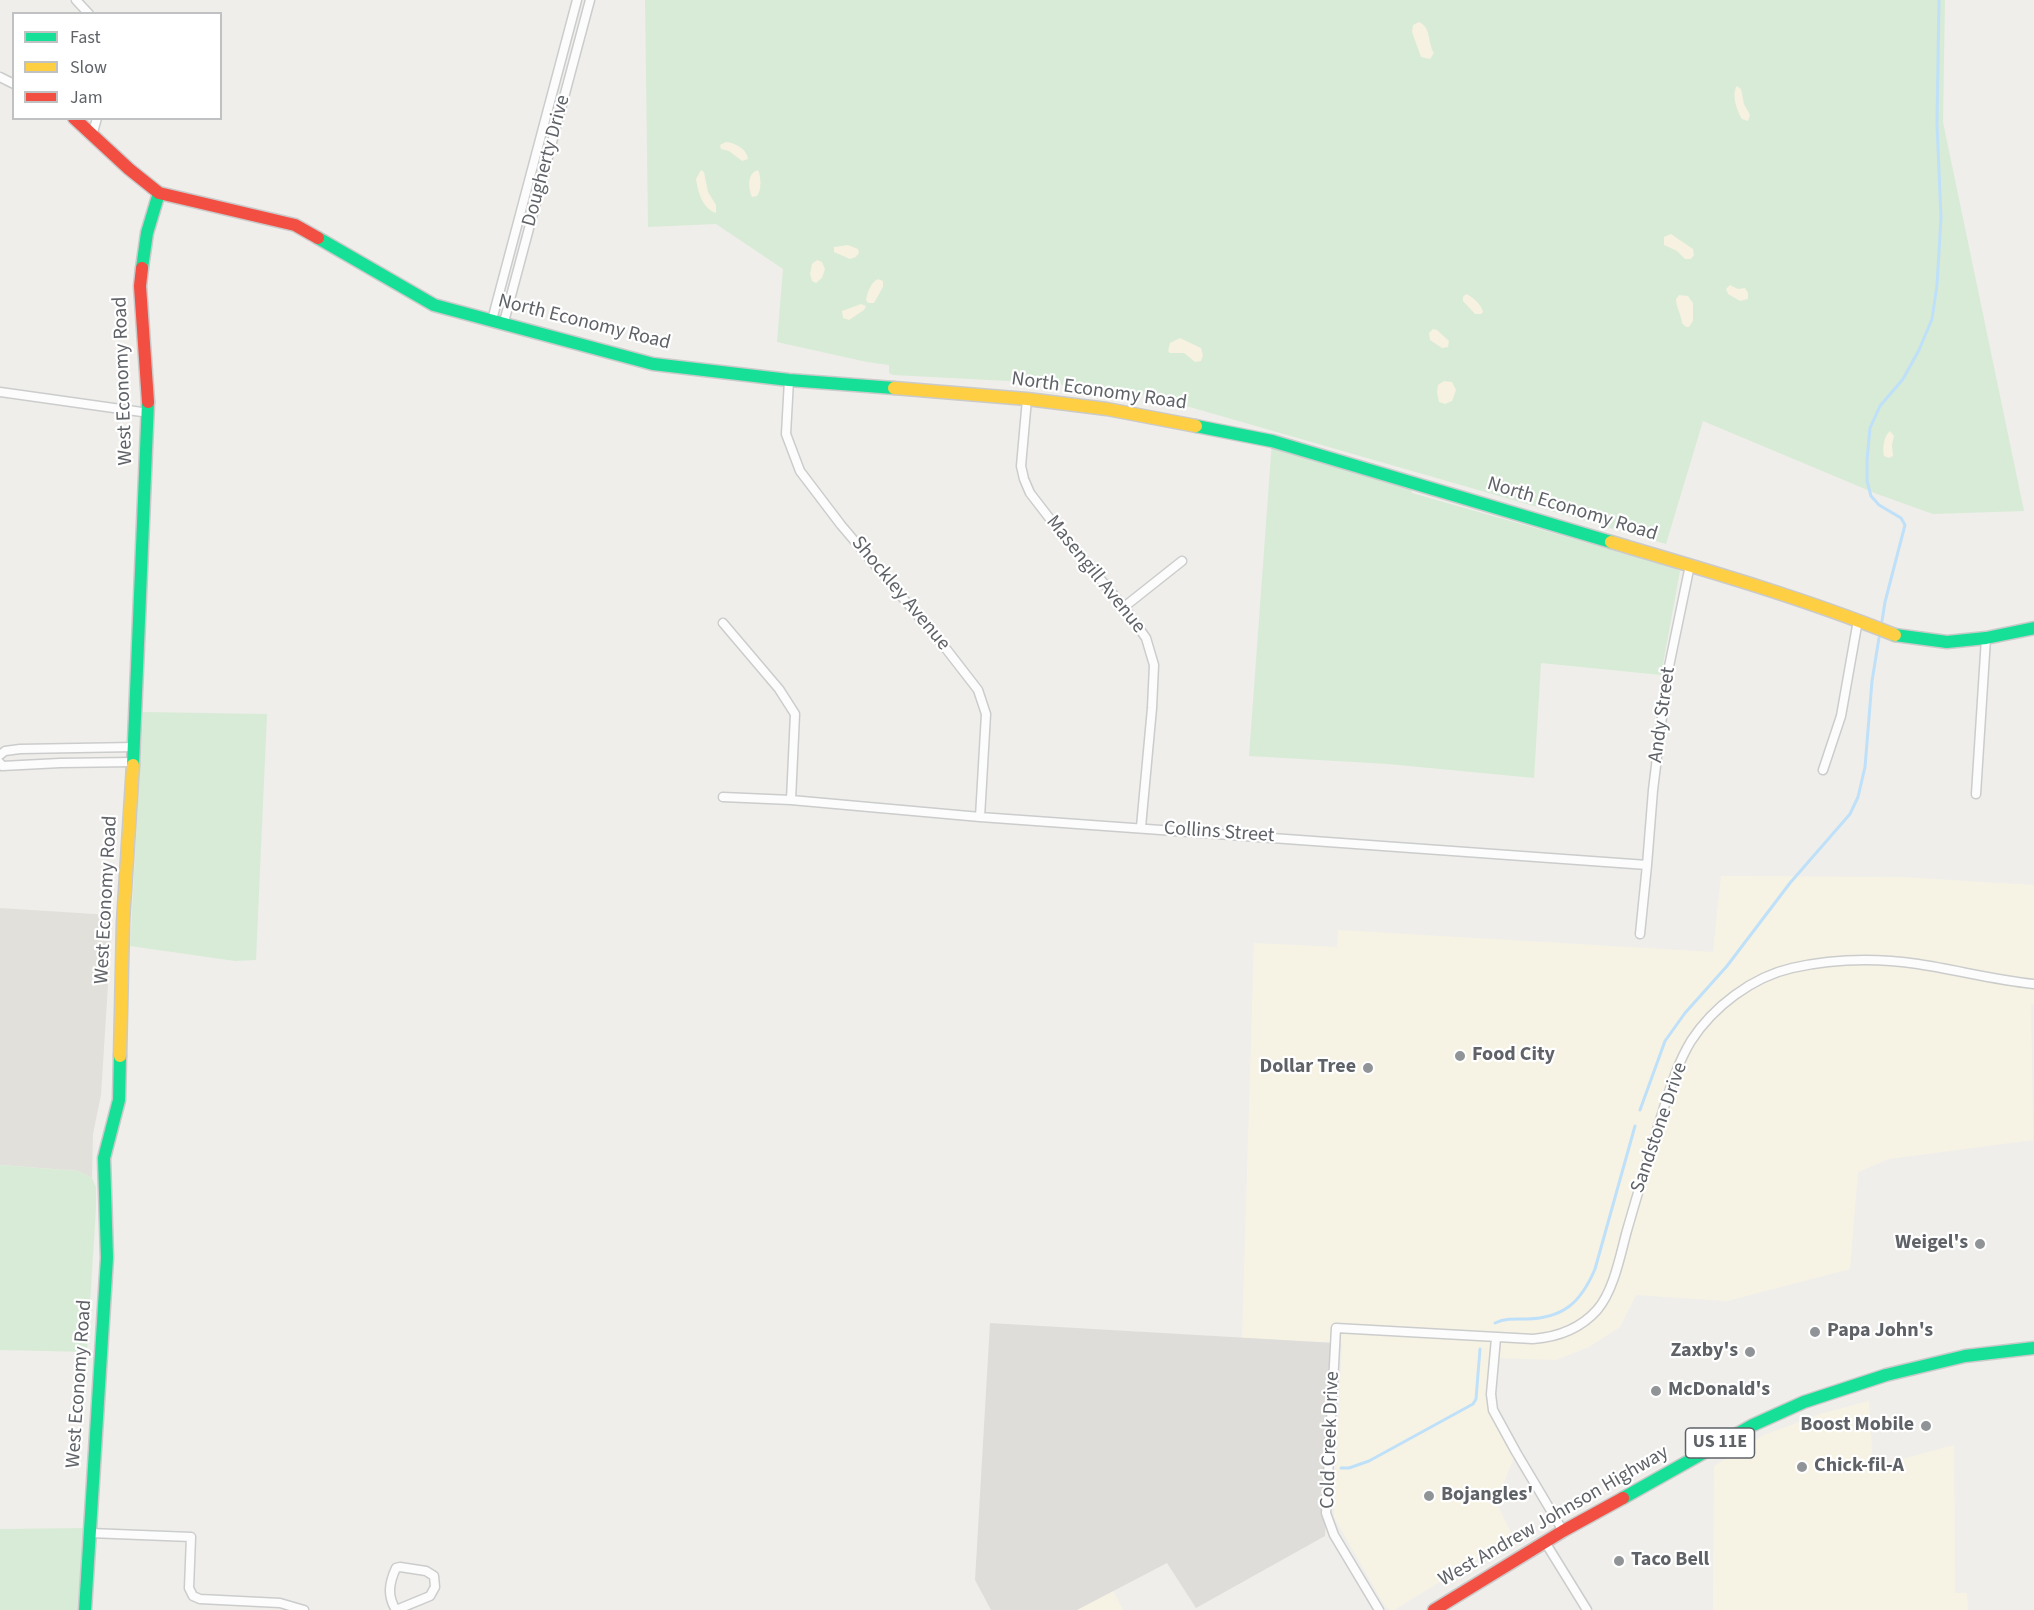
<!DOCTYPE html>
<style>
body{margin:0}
#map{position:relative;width:2034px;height:1610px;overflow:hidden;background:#efeeea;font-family:"Source Sans 3",sans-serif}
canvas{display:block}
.legend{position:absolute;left:12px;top:12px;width:210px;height:108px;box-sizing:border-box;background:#fff;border:2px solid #bfc1c3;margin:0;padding:8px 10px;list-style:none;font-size:18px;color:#5f6368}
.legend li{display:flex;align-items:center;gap:12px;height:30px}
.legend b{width:30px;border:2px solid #bfc1c3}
</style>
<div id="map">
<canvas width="2034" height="1610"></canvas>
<ul class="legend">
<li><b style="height:8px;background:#16e098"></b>Fast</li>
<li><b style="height:8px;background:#ffcf43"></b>Slow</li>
<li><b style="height:8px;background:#f24e42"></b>Jam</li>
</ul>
</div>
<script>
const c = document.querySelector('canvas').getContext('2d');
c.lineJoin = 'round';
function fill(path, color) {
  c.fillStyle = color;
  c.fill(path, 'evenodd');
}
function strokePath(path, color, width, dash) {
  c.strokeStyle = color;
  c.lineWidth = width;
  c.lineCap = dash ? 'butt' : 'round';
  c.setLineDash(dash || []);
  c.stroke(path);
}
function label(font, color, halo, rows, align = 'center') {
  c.font = font + ' "Source Sans 3",sans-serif';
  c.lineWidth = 4.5;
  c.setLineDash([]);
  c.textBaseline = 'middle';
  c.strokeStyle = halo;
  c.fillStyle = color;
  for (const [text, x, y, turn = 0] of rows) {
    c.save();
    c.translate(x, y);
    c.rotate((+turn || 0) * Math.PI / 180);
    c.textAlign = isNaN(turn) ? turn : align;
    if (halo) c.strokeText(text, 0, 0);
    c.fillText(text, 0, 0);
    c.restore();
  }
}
fill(new Path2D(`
 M1721,876L1899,877L2034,885V1004L2031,1005L2033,1140L1889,1159L1858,1172L1850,1269L1727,1301L1636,1295L1620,1327L1589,1347L1556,1360L1494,1358L1493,1410L1516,1452L1496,1502L1513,1537L1394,1610H1390L1385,1606L1334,1517L1342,1343L1242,1338L1254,943L1337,947L1338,930L1713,952Z
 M1869,1401L1873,1467L1954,1445L1955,1593H1967L1968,1610H1713L1714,1466L1764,1435L1820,1414Z
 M1113,1591L1123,1610H1077Z`), '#f7f3e4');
fill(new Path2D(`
 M990,1323L1335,1343L1325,1536L1196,1608L1167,1563L1077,1610H991L975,1580Z`), '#dfddda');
fill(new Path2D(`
 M0,908L110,915L112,922L101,1095L93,1134L92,1178L78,1171L0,1165Z`), '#e2e0da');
fill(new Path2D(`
 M645,0H1945L1943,122L2024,511L1933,514L1877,494L1703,421L1666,544L1148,395L1047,383L893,375L889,373V365L867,362L777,342L783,269L716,224L648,227Z
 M1272,441L1412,482V493L1672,567L1680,571L1661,675L1541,663L1534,778L1388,764L1249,756Z
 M143,712L267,714L256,960L235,961L130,946Z
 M0,1165L78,1171L92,1178L96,1187V1208L87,1352L0,1350Z
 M90,1528L84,1610H0V1529Z`), '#d8ebd6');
fill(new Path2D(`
 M1419,22C1432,28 1427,42 1434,53L1430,59L1421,57L1412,32L1413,25Z
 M1737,86L1741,89L1744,104L1750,115L1748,121L1742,119C1737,111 1731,94 1737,86Z
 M726,142C736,143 747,149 748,159L742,161L729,151L721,149L720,145Z
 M701,170L704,172L708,192L716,205V213C702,208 698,192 696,179Z
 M758,170C761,177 762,189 757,196L752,197C748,188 747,173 758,170Z
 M1671,234L1693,249L1694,255L1691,259H1685L1677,251L1664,245V237Z
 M848,245L858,249L859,253L856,257L850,259L834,252V247Z
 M817,260L822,262L825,269L822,278L816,283L812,281L810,274L812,264Z
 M878,279L883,281V287L874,303H868L866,300C867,293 871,282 878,279Z
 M1730,285L1738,289L1745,288L1748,293V299L1740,301L1728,294L1726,289Z
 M1466,294C1472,296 1482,305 1483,312L1481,314H1475L1463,301V297Z
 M1679,295L1688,296L1693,303V321L1689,327H1686L1682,323C1681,314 1676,307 1676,299Z
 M861,304L866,306L864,310L849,320L843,318L842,311Z
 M1433,329L1437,330L1449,341L1448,347L1442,348L1430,340L1429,333Z
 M1180,338L1201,348L1203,355L1201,361L1195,362L1184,353H1170L1168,351L1170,343Z
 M1444,381L1452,382L1456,390L1452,401L1445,404L1439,402L1437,392L1438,385Z
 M1890,431L1894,436L1892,445L1893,456L1889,458L1884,456C1882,449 1884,435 1890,431Z`), '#f6f1e1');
strokePath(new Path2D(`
 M1882,621L1885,602L1905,525L1901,518L1879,505L1871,496L1867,481V460L1870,428L1880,406L1903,379L1919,350L1932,319L1937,285L1941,218L1937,124L1939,0
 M1640,1110L1665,1041L1685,1013L1727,966L1790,883L1850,814L1858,797L1865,767L1872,681L1879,638
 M1495,1323C1506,1318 1516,1319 1527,1319C1564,1318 1581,1302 1595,1269L1635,1126
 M1341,1468H1349L1369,1461L1473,1404L1476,1399L1480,1349`), '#bfe0f9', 3);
const street = new Path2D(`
 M76,0L89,14
 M0,77L14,84
 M92,136L97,118
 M492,320L577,0
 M504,322L590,0
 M789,380L786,434L800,471L841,525L947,650L978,690L986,714L980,817
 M0,392L149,413
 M1027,399L1021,466L1024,479L1030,493L1057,528L1124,607L1146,638L1154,665L1152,708L1141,827
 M1124,607L1182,561
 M723,623L779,689L795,714L791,800
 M0,755L5,751L20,749L135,747
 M0,763L2,766L60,763L134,762
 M1823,770L1841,716L1858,620
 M1976,794L1986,638
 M723,797L791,800L980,817L1647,865L1640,934
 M1647,865L1653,790L1667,676L1690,565
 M1496,1338L1491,1394L1493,1410L1516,1452L1563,1531
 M90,1533L191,1537L189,1588L193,1596L200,1599L280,1603L304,1610
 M1545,1542L1587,1610
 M400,1567L426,1571L434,1576L435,1587L430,1596L396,1610C387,1596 389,1583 396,1568Z
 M1379,1610L1334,1535L1326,1513L1336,1328L1533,1339C1558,1337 1580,1329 1597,1310C1613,1292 1620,1257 1626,1234C1637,1195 1649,1156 1661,1117C1669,1092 1677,1064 1691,1041C1713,1007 1752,977 1792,968C1832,959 1877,958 1918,964C1957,970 1995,980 2034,984`);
const fast = new Path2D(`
 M318,238L434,305L653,364L789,380L894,388
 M142,268L147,233L159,193
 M1196,426L1272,441L1611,542
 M1895,635L1947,642L1986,638L2034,628
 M133,765L148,402
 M1623,1498L1753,1425L1804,1402L1886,1375L1965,1356L2034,1348
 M85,1610L107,1258L104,1158L119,1100L120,1056`);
const slow = new Path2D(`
 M894,388L1027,399L1107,409L1196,426
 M1611,542C1706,570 1803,598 1895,635
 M120,1056L123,922L133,765`);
const jam = new Path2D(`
 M74,118L129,169L159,193L295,225L318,238
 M142,268L140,286L148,402
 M1434,1610L1563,1531L1623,1498`);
strokePath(street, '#cbcccc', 11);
strokePath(fast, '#cacacb', 15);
strokePath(slow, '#cacacb', 15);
strokePath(jam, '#cacacb', 15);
strokePath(street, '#fdfcfc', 8);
strokePath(fast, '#16e098', 12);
strokePath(slow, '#ffcf43', 12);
strokePath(jam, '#f24e42', 12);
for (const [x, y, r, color] of [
 [1460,1056,6,"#919496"],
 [1368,1068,6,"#919496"],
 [1980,1244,6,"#919496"],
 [1815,1332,6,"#919496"],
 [1750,1352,6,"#919496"],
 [1656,1391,6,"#919496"],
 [1926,1426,6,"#919496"],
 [1802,1467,6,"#919496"],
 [1429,1496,6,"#919496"],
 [1619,1561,6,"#919496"]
]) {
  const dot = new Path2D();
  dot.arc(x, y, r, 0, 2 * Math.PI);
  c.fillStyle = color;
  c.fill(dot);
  strokePath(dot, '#fff', 2);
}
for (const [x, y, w] of [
 [1720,1443,69]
]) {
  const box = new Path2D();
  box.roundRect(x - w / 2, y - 15, w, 30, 4.5);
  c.fillStyle = '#fff';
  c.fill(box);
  strokePath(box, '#5f6368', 1.5);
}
label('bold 18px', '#5f6368', null, [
 ["US 11E",1720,1443]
]);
label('20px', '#5f6368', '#fff', [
 ["Dougherty Drive",547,161,-75],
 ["North Economy Road",584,323,14],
 ["West Economy Road",124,381,-92],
 ["North Economy Road",1099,392,8],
 ["North Economy Road",1572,510,17],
 ["Masengill Avenue",1095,575,51],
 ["Shockley Avenue",900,594,50],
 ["Andy Street",1663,715,-82],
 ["Collins Street",1219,833,4],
 ["West Economy Road",107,900,-87],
 ["Sandstone Drive",1660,1128,-71],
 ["West Economy Road",80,1384,-86],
 ["Cold Creek Drive",1331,1440,-88],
 ["West Andrew Johnson Highway",1554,1517,-30]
]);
label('bold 20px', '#5f6368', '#fff', [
 ["Food City",1472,1056],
 ["Dollar Tree",1356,1068,"right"],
 ["Weigel's",1968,1244,"right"],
 ["Papa John's",1827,1332],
 ["Zaxby's",1738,1352,"right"],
 ["McDonald's",1668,1391],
 ["Boost Mobile",1914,1426,"right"],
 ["Chick-fil-A",1814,1467],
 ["Bojangles'",1441,1496],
 ["Taco Bell",1631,1561]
], 'left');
</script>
